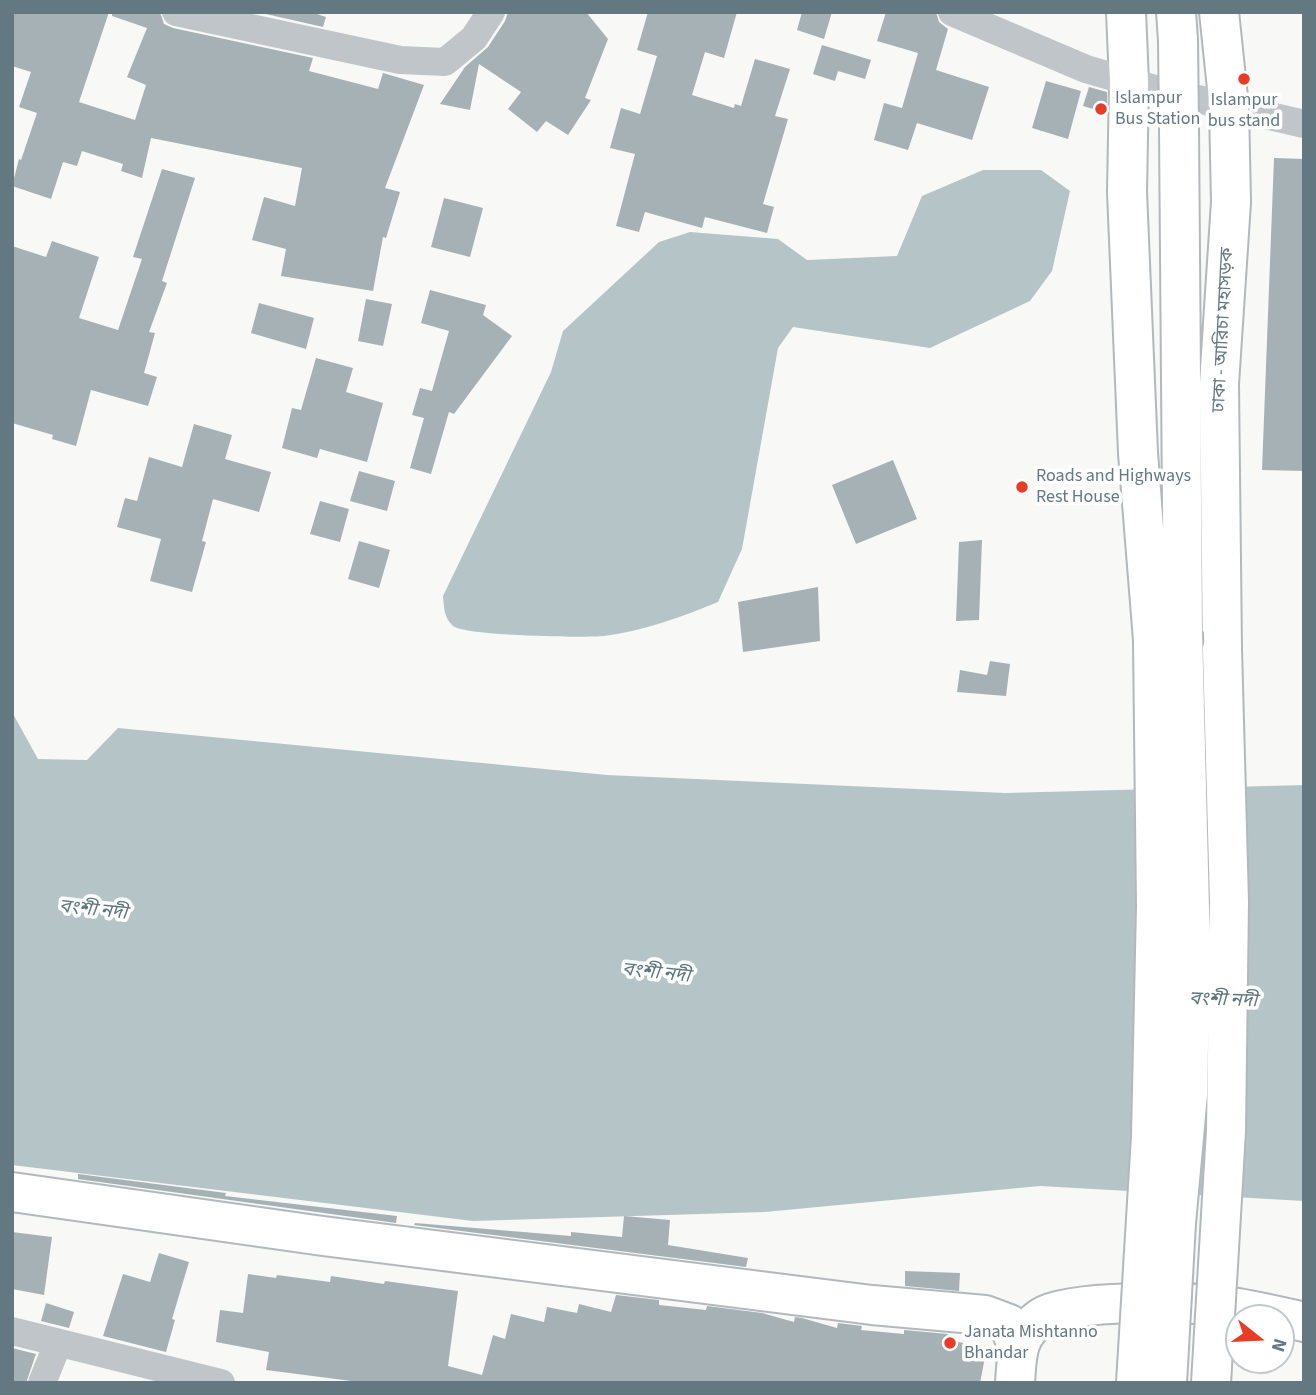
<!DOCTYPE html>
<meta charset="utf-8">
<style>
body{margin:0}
#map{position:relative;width:1316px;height:1395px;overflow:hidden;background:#f8f8f6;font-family:"Source Sans 3",sans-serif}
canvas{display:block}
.frame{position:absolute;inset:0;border:14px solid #637881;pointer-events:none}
.north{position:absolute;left:1225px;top:1304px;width:70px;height:70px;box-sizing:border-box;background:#fff;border:2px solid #c1c9cd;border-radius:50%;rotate:108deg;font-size:19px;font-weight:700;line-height:28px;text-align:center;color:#637881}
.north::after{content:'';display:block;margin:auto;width:24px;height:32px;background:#e73d27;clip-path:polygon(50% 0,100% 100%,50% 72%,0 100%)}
</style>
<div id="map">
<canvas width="1316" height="1395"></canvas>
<div class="frame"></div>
<div class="north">N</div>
</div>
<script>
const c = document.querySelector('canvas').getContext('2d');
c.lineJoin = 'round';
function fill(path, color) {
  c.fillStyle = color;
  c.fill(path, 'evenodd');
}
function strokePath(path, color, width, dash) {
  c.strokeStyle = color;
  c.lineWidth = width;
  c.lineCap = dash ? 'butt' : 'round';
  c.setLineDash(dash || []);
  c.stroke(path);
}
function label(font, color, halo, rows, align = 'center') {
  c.font = font + ' "Source Sans 3","Noto Sans Bengali",sans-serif';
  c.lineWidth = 7;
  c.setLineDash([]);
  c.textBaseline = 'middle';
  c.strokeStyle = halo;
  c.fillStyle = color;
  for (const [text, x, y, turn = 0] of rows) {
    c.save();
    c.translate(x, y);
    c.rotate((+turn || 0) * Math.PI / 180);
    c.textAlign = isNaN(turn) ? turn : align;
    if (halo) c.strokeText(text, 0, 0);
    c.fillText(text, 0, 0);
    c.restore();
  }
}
fill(new Path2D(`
 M983,170H1041L1070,191L1052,271L1030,301L930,348L793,327L778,348L742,549L718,602C682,617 643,631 604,636C584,638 466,636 453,626C444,618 444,607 443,596L551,372L563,331L659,242L690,232L778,239L807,260L897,256L922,196Z
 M12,712L38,759L87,760L118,728L607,775L1005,793L1304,785V1201L1040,1186L765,1212L473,1221L12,1165Z`), '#b5c5c7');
fill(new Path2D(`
 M12,12H109L79,102L135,120L146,85L127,77L147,28L112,16V12H160L164,24L173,28L313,58L309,71L378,89L383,73L424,85L385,188L400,192L386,238L383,237L373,291L281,276L286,249L252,240L264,197L295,206L302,168L151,138L142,178L121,171L123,164L82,151L77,166L63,162L51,199L12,186L19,159L21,160L37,113L19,107L31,72L12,66Z
 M257,12H311L326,17L323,27Z
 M508,12H586L608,39L585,98L591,100L568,135L546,121L537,132L508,109L521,92L479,64L470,110L440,104L465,67L488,47L505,21Z
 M648,12H737L724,58L705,52L692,95L734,108L735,104L741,106L755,59L790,69L775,116L788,119L763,204L774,207L767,233L705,217L702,228L645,212L639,232L616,226L635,154L610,148L621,108L640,114L657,56L637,50Z
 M802,12H832L824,39L797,30Z
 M886,12H936L939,22L948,29L936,70L989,87L972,140L917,123L908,150L874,140L884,103L902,108L918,53L877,41Z
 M822,45L871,60L865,79L838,71L835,81L813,74Z
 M1046,81L1081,91L1068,139L1032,128Z
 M1089,87L1107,92V113L1083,106Z
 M1274,158L1304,159V471L1262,470Z
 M162,169L195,178L162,281L167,283L149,332L155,333L144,373L157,377L148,406L91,390L76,446L52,439L53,435L12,423V246L46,257L52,241L99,257L79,318L118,330L142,259L133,257Z
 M444,198L483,208L470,257L431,247Z
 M430,290L486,305L483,315L512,336L454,414L449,412L431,474L410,468L424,418L412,415L420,388L432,391L449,331L421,323Z
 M366,299L392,304L383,346L358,341Z
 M259,303L314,318L306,349L251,333Z
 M316,358L353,368L346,392L383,403L367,462L320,449L317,458L282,448L292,408L301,410Z
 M194,424L232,435L225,459L271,472L259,512L213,499L202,541L206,542L192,592L150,581L161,539L117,527L125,498L137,501L149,457L182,467Z
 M893,460L917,519L856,544L832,485Z
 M359,471L395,481L387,511L350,501Z
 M320,501L349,509L340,542L310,534Z
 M982,540L979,620L956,621L959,542Z
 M359,541L390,550L379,588L348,579Z
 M818,587L820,641L743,652L738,602Z
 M990,661L1010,664L1006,696L957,692L960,670L987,675Z
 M78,1174L226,1193L225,1196L397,1216L396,1223L78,1179Z
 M624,1216L670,1220L668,1245L748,1258L746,1267L414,1225L415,1223L571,1236V1232L622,1237Z
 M12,1232L52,1237L44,1295L12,1289Z
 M159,1253L189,1262L172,1319L175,1320L166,1352L103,1336L123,1274L150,1282Z
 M905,1271L960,1273L959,1291L905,1286Z
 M248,1274L276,1278L277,1275L330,1282L331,1276L384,1284L385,1281L458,1291L448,1366L482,1375L493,1335L505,1339L511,1314L544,1322L547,1307L577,1313L579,1304L611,1312L616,1295L659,1300V1305L706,1310L707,1306L762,1313L794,1322L795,1317L802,1318L837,1328L838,1323L862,1326L861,1330L904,1334V1330L948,1334L947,1340L987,1347L980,1383H367L266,1370L269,1352L216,1342L220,1310L243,1313Z
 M46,1303L74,1312L69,1328L41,1321Z
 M12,1348L36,1354L26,1383H12Z`), '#a6b1b5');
const secondary = new Path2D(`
 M12,1192L323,1236L872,1305L985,1315L1009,1324L1017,1346
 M1015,1383C1017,1354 1016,1335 1042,1317C1069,1299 1190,1302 1224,1306C1251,1309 1278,1316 1304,1322`);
const highway = new Path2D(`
 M1126,12L1129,82L1127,192L1138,453L1153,640
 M1176,12L1178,40
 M1219,12L1229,107L1231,202L1219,384L1222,649
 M1179,128L1183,632`);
strokePath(secondary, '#b1b9bd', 42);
strokePath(highway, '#b2b8bb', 42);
strokePath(new Path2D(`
 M176,12L400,60L445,62L474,38L491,12
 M952,12L1086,69L1155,89L1304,124
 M12,1331L221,1383
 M42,1383L58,1343`), '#bfc5c8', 28);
strokePath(secondary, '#fff', 38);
strokePath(highway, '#fff', 38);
const highwayBridge = new Path2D(`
 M1178,40L1179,128
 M1136,1383L1151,1137L1156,906L1153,640
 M1167,1383L1176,1223L1188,1094L1191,949L1183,632
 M1211,1383L1226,1131L1229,902L1222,649`);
strokePath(highwayBridge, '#b2b8bb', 42, []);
strokePath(highwayBridge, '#fff', 38);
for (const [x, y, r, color] of [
 [1244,79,7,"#e73d27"],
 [1101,109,7,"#e73d27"],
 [1022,487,7,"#e73d27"],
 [950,1343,7,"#e73d27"]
]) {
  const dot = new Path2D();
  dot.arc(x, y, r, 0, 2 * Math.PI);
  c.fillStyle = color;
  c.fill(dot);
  strokePath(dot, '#fff', 2.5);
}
label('18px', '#637881', '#fff', [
 ["Islampur",1115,99],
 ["Bus Station",1115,120],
 ["Islampur",1244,101,"center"],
 ["bus stand",1244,122,"center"],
 ["Roads and Highways",1036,477],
 ["Rest House",1036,498],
 ["Janata Mishtanno",964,1333],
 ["Bhandar",964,1354]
], 'left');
label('18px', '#637881', '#fff', [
 ["ঢাকা - আরিচা মহাসড়ক",1224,330,-87]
]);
label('italic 19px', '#5e777c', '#fff', [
 ["বংশী নদী",93,911,6],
 ["বংশী নদী",656,974,6],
 ["বংশী নদী",1223,1001,2]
]);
</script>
